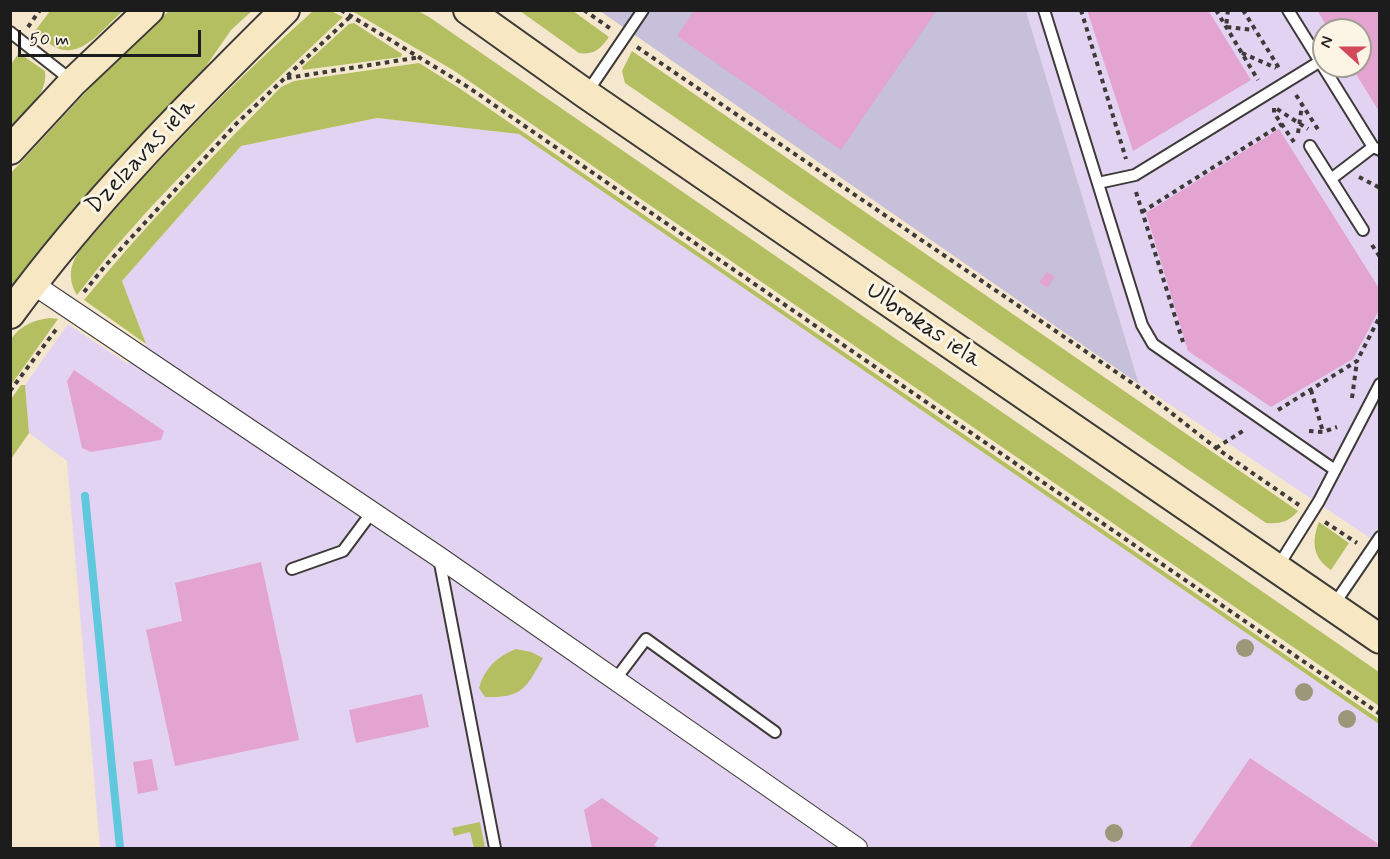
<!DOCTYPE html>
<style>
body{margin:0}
#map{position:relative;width:1390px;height:859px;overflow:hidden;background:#f5e7cd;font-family:Mynerve,sans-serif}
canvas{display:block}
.frame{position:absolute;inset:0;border:12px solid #1c1c1c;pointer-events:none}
.north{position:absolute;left:1312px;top:18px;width:60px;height:60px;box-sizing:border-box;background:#fcf5e5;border:2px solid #a29e95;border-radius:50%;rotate:291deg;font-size:16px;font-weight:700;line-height:24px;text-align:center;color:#1c1c1c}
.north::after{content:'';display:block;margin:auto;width:21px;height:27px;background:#d1495b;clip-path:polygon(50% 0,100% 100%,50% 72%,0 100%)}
.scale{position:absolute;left:18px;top:30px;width:183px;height:27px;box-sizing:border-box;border:3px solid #1c1c1c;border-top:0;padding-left:8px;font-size:18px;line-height:21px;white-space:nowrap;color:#1c1c1c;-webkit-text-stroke:4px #fcf5e5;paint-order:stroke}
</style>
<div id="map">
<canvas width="1390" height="859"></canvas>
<div class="frame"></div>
<div class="north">N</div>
<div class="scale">50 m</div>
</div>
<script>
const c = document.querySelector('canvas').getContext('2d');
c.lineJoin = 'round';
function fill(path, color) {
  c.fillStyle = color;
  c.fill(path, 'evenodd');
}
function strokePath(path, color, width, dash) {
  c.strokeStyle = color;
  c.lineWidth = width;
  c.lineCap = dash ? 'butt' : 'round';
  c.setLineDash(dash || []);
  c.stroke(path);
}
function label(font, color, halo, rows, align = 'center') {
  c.font = font + ' Mynerve,sans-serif';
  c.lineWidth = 6;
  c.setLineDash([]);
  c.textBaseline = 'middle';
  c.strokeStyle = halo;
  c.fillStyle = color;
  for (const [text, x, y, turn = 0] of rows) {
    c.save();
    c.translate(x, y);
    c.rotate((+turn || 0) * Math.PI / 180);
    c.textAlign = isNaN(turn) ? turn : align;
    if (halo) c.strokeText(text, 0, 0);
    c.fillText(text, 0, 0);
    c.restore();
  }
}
fill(new Path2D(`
 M1026,11H1379V544L1139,384ZM1324,30H1360V66H1324Z
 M377,118L519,134L1379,724V848H100L67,461L29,433L25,385L68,324L128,364L138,356L146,344L122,281L241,146Z`), '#e3d3f2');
fill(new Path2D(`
 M600,11H1026L1139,384L629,31Z`), '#c6c0da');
fill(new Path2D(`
 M50,11V10L123,11C105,26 83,59 57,48C49,45 41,36 35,31Z
 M169,11H252L231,30L200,75L146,130L76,208L11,289V173L109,67Z
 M313,11H331L343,17L233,121L151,207L110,253L77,295C67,279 70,263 81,249C153,164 230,85 313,11Z
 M352,11H418L429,17L1379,672V706L453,70Z
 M520,11H573L609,37C600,49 595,55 579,53Z
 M354,23L402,54L401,57L303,70L302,67L349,24Z
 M632,51L1298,511C1288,522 1281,524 1266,523L625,83L622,71Z
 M19,53L45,71C48,95 26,110 11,127V64Z
 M419,63L459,88L1379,719V724L519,134L377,118L241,146L122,281L146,344L84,300C145,225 213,156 281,87L294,81Z
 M50,318L58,319L11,385V339C20,326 33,320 50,318Z
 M21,385H25L29,433L11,459V399Z
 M1319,522L1349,543L1331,570C1313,558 1311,542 1319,522Z
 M516,649L531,652L543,658C526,688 523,698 485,697L479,688C484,669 497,656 516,649Z
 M480,822L485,848H474L470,832L454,836L452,828Z`), '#b3bf61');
strokePath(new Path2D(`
 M85,496L120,848`), '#60c8dd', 8);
fill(new Path2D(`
 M694,10H937L841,150L677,36Z
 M1087,10H1208L1251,80L1133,151Z
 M1317,10H1380V113L1351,66H1360V30H1329Z
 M1279,129L1380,290V308L1353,359L1271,407L1188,351L1146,213Z
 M1047,272L1055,277L1047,288L1039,282Z
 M74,370L164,431L161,440L91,452L82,448L67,381Z
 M261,562L299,740L175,766L146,630L182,621L175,583Z
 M422,694L429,727L356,743L349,710Z
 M1250,758L1380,845V848H1189Z
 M152,759L158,790L138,794L133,762Z
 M602,798L659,838L654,845L659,848H592L584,810Z`), '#e3a4d1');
const service = new Path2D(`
 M1044,10L1142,325L1153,344L1335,470
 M1288,10L1373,147L1380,150
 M10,32L71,80
 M586,94L643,10
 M1310,146L1363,230
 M1331,179L1373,147
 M1098,183L1135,175L1319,62
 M439,558L495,848
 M1277,568L1319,501L1380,384
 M292,569L343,551L372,512
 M1333,606L1380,537
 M615,680L646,639L775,732`);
const minor = new Path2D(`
 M33,284L439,557L857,848`);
const secondary = new Path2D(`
 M468,10L586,94L1380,639
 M10,150L73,82L149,10
 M10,314C91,203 188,106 285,10`);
strokePath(service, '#3d3a37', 14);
strokePath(minor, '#3d3a37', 22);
strokePath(secondary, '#3d3a37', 32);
strokePath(new Path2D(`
 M341,10L468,87L1380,714
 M584,10L611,29
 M1081,10L1126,159
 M1216,10L1258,80
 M1228,10L1226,27L1254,30
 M1243,10L1279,68
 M28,27L40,10
 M637,47L1141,389L1216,448L1299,505
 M1242,53L1276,68
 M287,78L421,57
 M1296,95L1319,131
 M1274,108V113L1294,142
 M1277,109L1308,129
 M1298,133L1302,105
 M1359,177L1380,188
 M1136,192L1183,342
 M1142,212L1282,124
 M1372,245L1380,257
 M84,292L105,266L237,123L351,16
 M1311,390L1323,432
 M10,391L58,327
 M1352,398L1357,361
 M1278,410L1357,361L1380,316
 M1309,431L1323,432L1337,427
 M1216,448L1246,429
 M1325,522L1357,543`), '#3d3a37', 4, [4.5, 4.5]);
strokePath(service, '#fff', 10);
strokePath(minor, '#fff', 20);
strokePath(secondary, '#f7e8c3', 28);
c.fillStyle = '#9b9779';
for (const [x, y] of [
 [1245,648],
 [1304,692],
 [1347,719],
 [1114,833]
]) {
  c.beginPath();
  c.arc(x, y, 9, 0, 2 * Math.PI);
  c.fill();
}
label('24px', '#1c1c1c', '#fcf5e5', [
 ["Dzelzavas iela",142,157,-47],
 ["Ulbrokas iela",923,326,34]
]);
</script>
